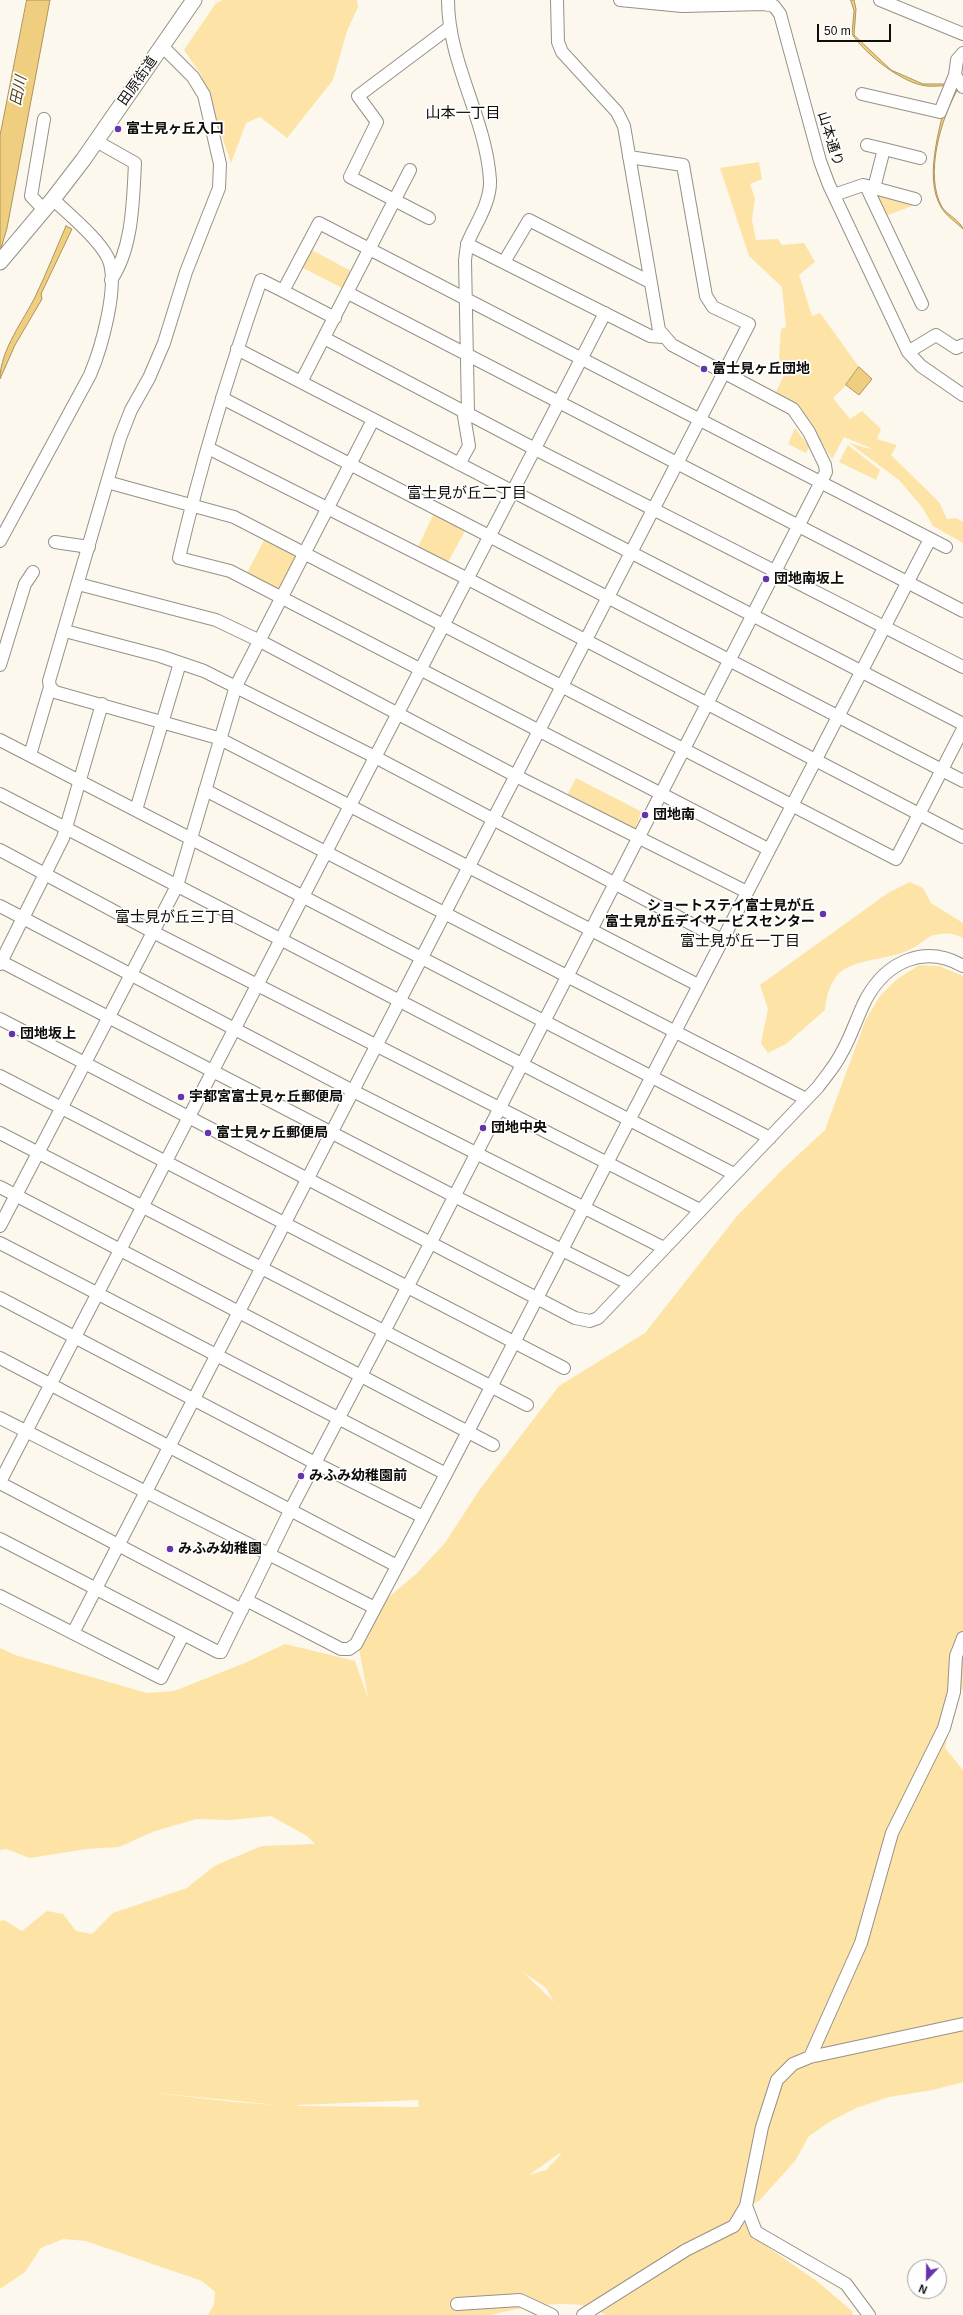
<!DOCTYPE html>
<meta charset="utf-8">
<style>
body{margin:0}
#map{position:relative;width:963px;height:2315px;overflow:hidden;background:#fdf8ed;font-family:Arial,sans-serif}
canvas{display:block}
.north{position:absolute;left:907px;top:2259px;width:40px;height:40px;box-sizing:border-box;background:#fff;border:1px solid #9f9e9d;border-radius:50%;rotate:202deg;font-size:11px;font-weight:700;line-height:16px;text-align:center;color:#0f0d0a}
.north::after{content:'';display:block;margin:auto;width:14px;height:18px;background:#6534ab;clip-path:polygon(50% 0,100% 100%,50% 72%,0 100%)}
.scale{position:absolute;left:817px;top:24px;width:74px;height:18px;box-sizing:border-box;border:2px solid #0f0d0a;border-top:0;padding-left:5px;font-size:12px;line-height:14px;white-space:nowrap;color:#0f0d0a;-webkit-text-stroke:3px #fff;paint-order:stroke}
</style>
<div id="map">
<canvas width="963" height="2315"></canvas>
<div class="north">N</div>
<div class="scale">50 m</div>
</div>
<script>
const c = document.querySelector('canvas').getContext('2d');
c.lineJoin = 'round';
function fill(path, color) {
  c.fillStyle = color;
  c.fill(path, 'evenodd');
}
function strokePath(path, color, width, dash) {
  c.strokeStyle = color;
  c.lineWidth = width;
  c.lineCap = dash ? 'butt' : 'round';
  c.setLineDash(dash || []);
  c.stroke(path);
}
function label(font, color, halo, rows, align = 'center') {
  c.font = font + ' Arial,"Noto Sans JP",sans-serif';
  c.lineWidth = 3.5;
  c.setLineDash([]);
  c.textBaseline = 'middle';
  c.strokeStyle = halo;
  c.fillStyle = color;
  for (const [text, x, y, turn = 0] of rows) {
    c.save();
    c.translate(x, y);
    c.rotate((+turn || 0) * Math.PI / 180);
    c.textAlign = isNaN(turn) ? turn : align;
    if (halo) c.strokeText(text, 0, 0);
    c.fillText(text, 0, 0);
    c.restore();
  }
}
fill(new Path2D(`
 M223,0H357L358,7L347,31L333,80L287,138L260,117L246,123L231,163L201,75L184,50L216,3Z
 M759,162L762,179L750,184L755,198L752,220L756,240L778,239L782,245L804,243L815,262L799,275L812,316L820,313L859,367L846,385L833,398L850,419L862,411L881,429L877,439L897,445L891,455L939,502L947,519L956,518L963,522V543L933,526L922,507L899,480L849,443L875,450L844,437L832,459L795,403L776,392L785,373L779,357L781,329L786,327L782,287L749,256L720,168Z
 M880,194L911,202L912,206L883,217L876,198Z
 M310,249L351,271L342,288L301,267Z
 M795,428L809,447L806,453L788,444Z
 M848,445L880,470L876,480L839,462Z
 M434,513L466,529L447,564L417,549Z
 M265,538L297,554L278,591L246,575Z
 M576,778L642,812L635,828L631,829L566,797Z
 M910,882L923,888L931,903L963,923V938C953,932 945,933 934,935C926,937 920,945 913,948C892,960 865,957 843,970C831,978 826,997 825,1010L786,1044L768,1053L761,1043L768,1009L760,985L888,893Z
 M919,965L939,966L963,976V1691L960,1687L962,1659L945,1748L963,1770V2082L933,2090L889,2097L856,2108L829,2122L809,2136L795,2161L759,2201L743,2208L749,2234L818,2282L852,2311L853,2315H605C580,2294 519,2308 490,2315H208L214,2304L215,2292L202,2281L86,2241L63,2239L41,2248L25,2272L0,2289V1921L4,1920L22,1931L47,1911L63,1914L76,1931L92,1934L113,1913L187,1888L214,1866L262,1846L315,1844L307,1836L271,1816L229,1820L197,1819L155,1831L119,1847L86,1849L30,1858L6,1849L0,1850V1648L15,1655L147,1693L174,1691L245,1663L285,1644L355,1661L368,1698L358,1643L382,1603L416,1574L445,1543L480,1489L559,1386L645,1333L737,1216L784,1168L825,1130L866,1019L880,996L896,980ZM523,1972L546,1988L554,2002ZM148,2092L277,2105L234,2102ZM418,2100L419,2107L297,2106L298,2105ZM561,2154L546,2170L529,2175L560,2153Z`), '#fde3a6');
const water = new Path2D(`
 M27,0H50L7,228L0,252V136Z
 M851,0H854L856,9L854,35L891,70L923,84H948L958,89C941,118 924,175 942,207C947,215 960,220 963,229C956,222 946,216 941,207C922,175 943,120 949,86C941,85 935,87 927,86C903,84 865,54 852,34L854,11Z
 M66,226L72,229L41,294L42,299L15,345L0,379C0,350 24,320 36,295C47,272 56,249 66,226Z
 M859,367L872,379L859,395L846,385Z`);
fill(water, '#f0ce7f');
strokePath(water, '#ac945c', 1);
const minor = new Path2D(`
 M448,0C448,63 486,118 490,180C491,202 476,223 468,242C466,248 466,255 465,260L468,412
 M620,0L682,6L764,4L774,6L780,14L820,161L829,185L908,352L921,366L963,395
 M880,0L963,34
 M162,46L193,77L204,95L220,164L219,188L186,272L164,343L149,378L131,410L120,438L49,681L50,687L55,692L218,738L698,985
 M963,53L957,60L955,75L963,87
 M862,94L940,112L955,75
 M44,119L31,196L44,210
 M96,141L135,163C133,200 133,248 111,280
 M867,145L884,149L874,188
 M884,149L920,158
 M866,186L922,304
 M834,195L863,185L915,199
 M429,218L350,177L377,122L358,96L450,27
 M467,244L650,336L663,337
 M504,262L529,220L650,282
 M283,291L335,318
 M348,293L963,611
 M324,338L535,449L963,667
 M237,349L963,724
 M908,352L936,335L956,348L963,345
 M301,382L410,170
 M222,398L963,781
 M208,448L468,579L963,837
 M459,464L469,446L463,410
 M107,482L234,517L896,859L963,729
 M0,541L90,375C101,349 120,284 108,258C98,238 69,215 53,199
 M55,542L89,547
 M78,584L216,620L260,641L516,776L747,892
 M65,631L160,656L204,671L375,757L722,940
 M0,665L25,584L33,572
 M0,740L770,1138
 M30,755L50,687
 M205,790L806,1099
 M0,794L734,1174
 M136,810L180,663
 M768,849L230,571L179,558C201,464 229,371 261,280L283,291L319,223L946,547
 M0,850L153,932L700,1210
 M0,906L353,1091L664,1248
 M0,961L454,1196L630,1284
 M0,964L63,838L102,704
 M0,1019L575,1318L590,1321L598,1318L818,1087C826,1076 835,1066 841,1054C851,1037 857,1017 866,999C887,961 925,944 963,966
 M0,1076L564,1368
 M0,1133L527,1405
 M0,1187L493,1445
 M0,1226L177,886L236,686L373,420
 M0,1243L446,1474L930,539
 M0,1298L315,1463L423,1517
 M0,1358L397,1566
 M0,1418L375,1608
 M0,1482L605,313
 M0,1483L242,1610
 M0,1539L218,1652H221L291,1509L431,1242L826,472L825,465L809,432L793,409L672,345L659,330L624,126L617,112L562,52L558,42L557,0
 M0,1596L161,1678L183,1635
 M246,1600L341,1649H349L356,1644L446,1474
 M73,1633L749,324L713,307L706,296L683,165L629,157
 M810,2057L861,1943L892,1833L944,1728L954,1692L956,1656L963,1638
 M746,2206L756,2232L846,2284L869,2315
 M457,2304L520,2300L552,2315
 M583,2315L686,2250L734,2226L746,2206L762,2127L777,2080L793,2064L810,2057L963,2024`);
const major = new Path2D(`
 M0,262L53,199L83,160L194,0`);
strokePath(minor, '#969188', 14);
strokePath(major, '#969188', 17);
strokePath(minor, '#fff', 12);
strokePath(major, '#fff', 15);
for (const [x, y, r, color] of [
 [118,129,4,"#6534ab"],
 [704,369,4,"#6534ab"],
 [766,579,4,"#6534ab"],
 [645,815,4,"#6534ab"],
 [823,914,4,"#6534ab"],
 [12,1034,4,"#6534ab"],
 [181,1097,4,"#6534ab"],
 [483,1128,4,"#6534ab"],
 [208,1133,4,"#6534ab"],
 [301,1476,4,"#6534ab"],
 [170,1549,4,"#6534ab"]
]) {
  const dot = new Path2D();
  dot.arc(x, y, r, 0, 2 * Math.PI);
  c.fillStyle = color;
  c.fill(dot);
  strokePath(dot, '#fff', 1.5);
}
label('14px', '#0f0d0a', '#fff', [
 ["田原街道",138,81,-55],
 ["山本通り",830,139,73]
]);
label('bold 14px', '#0f0d0a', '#fff', [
 ["富士見ヶ丘入口",126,129],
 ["富士見ヶ丘団地",712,369],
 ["団地南坂上",774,579],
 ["団地南",653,815],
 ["ショートステイ富士見が丘",815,906,"right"],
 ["富士見が丘デイサービスセンター",815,922,"right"],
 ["団地坂上",20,1034],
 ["宇都宮富士見ヶ丘郵便局",189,1097],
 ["団地中央",491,1128],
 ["富士見ヶ丘郵便局",216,1133],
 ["みふみ幼稚園前",309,1476],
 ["みふみ幼稚園",178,1549]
], 'left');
label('italic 15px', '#514320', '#fff', [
 ["田川",19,91,-78]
]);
label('15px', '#0f0d0a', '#fff', [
 ["山本一丁目",463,114],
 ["富士見が丘二丁目",467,494],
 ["富士見が丘三丁目",175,918],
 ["富士見が丘一丁目",740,942]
]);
</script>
